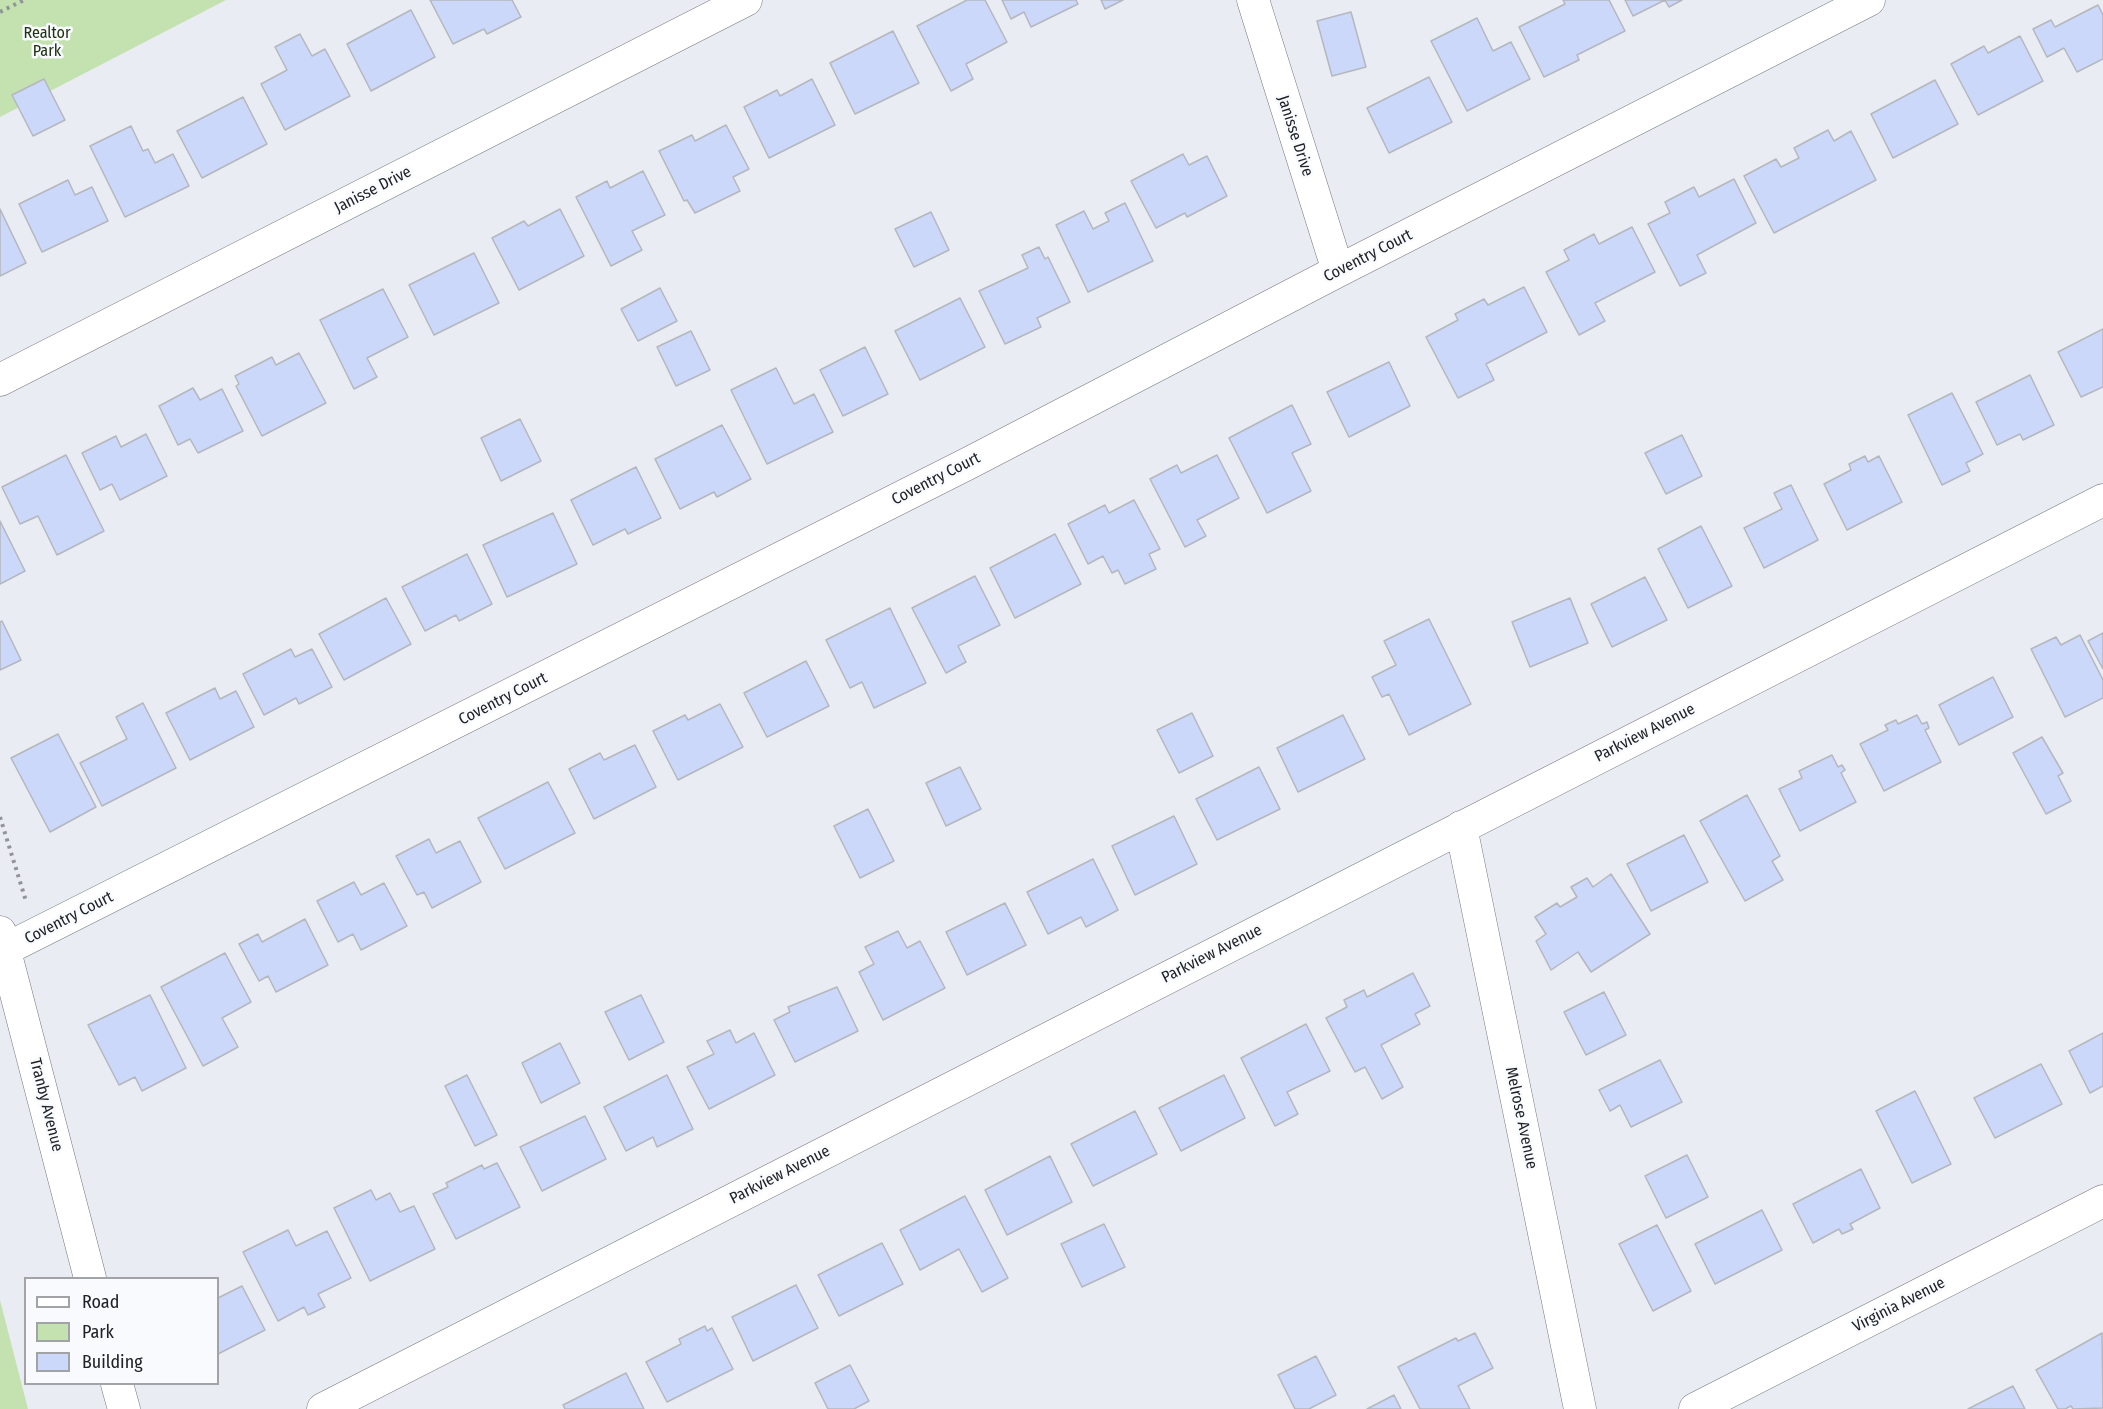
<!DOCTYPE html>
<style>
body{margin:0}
#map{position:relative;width:2103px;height:1409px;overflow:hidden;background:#eaecf3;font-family:"Fira Sans Condensed",sans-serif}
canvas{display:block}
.legend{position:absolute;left:24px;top:1277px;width:195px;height:108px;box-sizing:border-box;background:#f8fafe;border:2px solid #a2a3a6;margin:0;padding:8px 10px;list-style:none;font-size:18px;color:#202123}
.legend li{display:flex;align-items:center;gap:12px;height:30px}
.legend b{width:30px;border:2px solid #a2a3a6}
</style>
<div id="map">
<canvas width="2103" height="1409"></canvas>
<ul class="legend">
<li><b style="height:8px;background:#fff"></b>Road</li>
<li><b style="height:16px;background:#c4e2b0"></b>Park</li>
<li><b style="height:16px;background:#cbd8f9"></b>Building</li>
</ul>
</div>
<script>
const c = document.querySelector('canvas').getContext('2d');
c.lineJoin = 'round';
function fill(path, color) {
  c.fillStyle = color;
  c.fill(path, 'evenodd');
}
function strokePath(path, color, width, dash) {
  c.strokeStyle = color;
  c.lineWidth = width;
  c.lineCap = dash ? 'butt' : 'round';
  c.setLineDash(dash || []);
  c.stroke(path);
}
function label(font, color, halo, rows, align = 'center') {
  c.font = font + ' "Fira Sans Condensed",sans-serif';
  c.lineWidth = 5;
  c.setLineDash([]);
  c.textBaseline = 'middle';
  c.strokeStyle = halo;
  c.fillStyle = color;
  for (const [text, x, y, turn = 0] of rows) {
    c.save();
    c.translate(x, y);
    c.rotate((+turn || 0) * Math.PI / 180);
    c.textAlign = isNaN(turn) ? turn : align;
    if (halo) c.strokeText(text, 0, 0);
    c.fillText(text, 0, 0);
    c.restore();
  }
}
fill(new Path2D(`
 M0,0H226L0,117Z
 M0,1300L28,1409H0Z`), '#c4e2b0');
const building = new Path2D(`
 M430,0H512L521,17L487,34L484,29L453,44Z
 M967,0H985L1007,42L966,64L973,79L951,91L917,26Z
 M1002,0H1076L1078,4L1031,27L1024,12L1011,19Z
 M1101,0H1123L1105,9Z
 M1563,0H1609L1625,31L1577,55L1579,60L1544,77L1519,27L1565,4Z
 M1625,0H1682L1669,7L1665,0L1633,16Z
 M2098,5L2103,15V59L2077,72L2064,48L2047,57L2033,29L2051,20L2055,27Z
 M411,10L435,57L371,91L347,44Z
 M1351,12L1366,67L1332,76L1317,21Z
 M1477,18L1493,51L1511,42L1530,79L1467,111L1431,41Z
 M893,31L919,83L855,114L830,63Z
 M300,34L312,56L325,49L350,96L285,130L261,84L287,70L275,47Z
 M2020,36L2043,81L1978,115L1951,64L1984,46L1988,53Z
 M1429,77L1452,122L1389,153L1367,108Z
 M44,79L65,120L33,136L12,95Z
 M812,79L835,125L769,158L744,107L777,90L780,96Z
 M1935,80L1958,124L1893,158L1871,114Z
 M243,97L267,144L202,178L177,131Z
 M726,125L749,169L733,177L740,191L695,213L687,200L684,201L659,151L692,135L695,141Z
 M131,126L143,151L148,149L155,163L173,154L189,186L125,217L90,146Z
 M1828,130L1834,141L1851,131L1876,180L1774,233L1744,176L1776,159L1781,167L1799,158L1794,148Z
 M1183,154L1189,165L1207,156L1227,196L1187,217L1185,213L1156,228L1131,181Z
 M643,171L665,215L632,231L642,250L611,266L576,197L607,181L610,188Z
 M1734,179L1756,223L1697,255L1706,273L1680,286L1648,224L1670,213L1665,202L1694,187L1699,197Z
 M68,180L75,195L92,187L108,221L42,252L19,204Z
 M1125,203L1153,261L1088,292L1056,225L1084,211L1093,229L1109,221L1105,213Z
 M0,209L26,263L0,276Z
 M560,209L584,256L519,290L492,238L524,221L528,226Z
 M931,212L949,250L914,267L895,229Z
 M1632,227L1655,272L1595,303L1605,321L1579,335L1546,272L1569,260L1564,250L1594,234L1599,244Z
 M1039,247L1045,259L1048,257L1070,302L1037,318L1041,327L1005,344L979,291L1028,268L1022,255Z
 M474,253L499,303L434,335L409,285Z
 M1524,287L1547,332L1486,364L1494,380L1458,398L1426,337L1458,320L1455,314L1484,299L1488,305Z
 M660,288L677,321L638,341L621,309Z
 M383,289L408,337L367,358L377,377L354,389L320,320Z
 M960,298L985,347L920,380L895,331Z
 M2103,329V387L2081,397L2058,352Z
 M691,331L710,370L676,386L657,347Z
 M865,347L888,394L843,416L820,370Z
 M299,353L326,403L262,436L236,386L239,384L235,376L272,357L276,365Z
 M1389,362L1410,406L1349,437L1327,392Z
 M776,368L794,404L814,394L833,432L767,464L731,390Z
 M2030,375L2054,425L2023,440L2020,434L1997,445L1976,402Z
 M193,388L200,400L222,389L243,431L198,453L190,439L178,445L159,406Z
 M1952,393L1983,454L1966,463L1970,471L1942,485L1908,415Z
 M1292,405L1311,444L1292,453L1311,491L1267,513L1229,438Z
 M520,419L541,461L501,481L481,438Z
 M722,425L751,479L717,497L714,492L680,509L655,459Z
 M146,434L167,476L120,500L112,484L100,490L82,453L116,436L121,447Z
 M1682,435L1702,476L1666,494L1645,453Z
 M66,455L104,531L57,555L38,516L20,524L2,487Z
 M1217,455L1239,498L1197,520L1206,536L1185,547L1150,479L1177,465L1181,473Z
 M1865,456L1868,462L1879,456L1902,502L1847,530L1824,484L1851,470L1849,464Z
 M636,467L661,518L628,534L625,529L593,545L571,500Z
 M1791,485L1818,540L1764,568L1744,528L1782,509L1774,493Z
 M1134,500L1160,549L1149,554L1156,569L1125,584L1118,570L1112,573L1103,556L1088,564L1068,524L1105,505L1109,513Z
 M553,513L577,564L507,597L483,545Z
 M0,521L25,571L0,584Z
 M1701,526L1732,586L1688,608L1658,549Z
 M1055,534L1081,584L1015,618L990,568Z
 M467,554L492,604L459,621L456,615L425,631L402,587Z
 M975,576L1000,625L958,646L966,662L946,673L912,608Z
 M1645,577L1667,620L1612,647L1591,604Z
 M386,598L411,644L344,680L319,634Z
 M1570,598L1588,643L1530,667L1512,622Z
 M890,608L926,683L874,708L862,682L850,688L826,640Z
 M1429,619L1471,704L1409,735L1389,694L1382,697L1372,677L1396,665L1384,641Z
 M2,621L21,660L0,670V622Z
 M2103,633V669L2088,641Z
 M2080,635L2103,680V698L2065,717L2031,649L2056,637L2061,645Z
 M291,649L295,657L312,649L332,687L299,704L296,698L264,715L243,674Z
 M806,661L829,706L767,737L744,693Z
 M1993,677L2013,717L1959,745L1939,705Z
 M215,688L220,699L236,691L254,727L190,760L166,713Z
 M143,703L176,768L102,806L80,763L127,739L116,717Z
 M720,704L743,747L678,780L653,731L685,715L688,720Z
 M1192,713L1213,756L1179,773L1157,730Z
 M1343,715L1365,759L1298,792L1277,748Z
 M1917,715L1922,724L1927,722L1929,728L1925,730L1941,762L1884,791L1860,744L1888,730L1885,725L1896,720L1898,724Z
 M58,734L96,807L50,832L11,758Z
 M2042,737L2063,773L2058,776L2071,801L2046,814L2013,753Z
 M635,745L656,787L594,819L569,769L600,753L604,760Z
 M1832,755L1838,767L1842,765L1845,770L1841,773L1856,802L1800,831L1779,789L1802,778L1799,771Z
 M960,767L981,809L946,826L926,783Z
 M1259,767L1280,809L1217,840L1196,799Z
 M548,782L575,833L505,869L478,818Z
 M1747,795L1780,856L1772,861L1783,880L1745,901L1700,821Z
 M868,809L894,861L860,878L834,826Z
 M1174,816L1197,864L1135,895L1112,846Z
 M1684,835L1708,882L1651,911L1627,864Z
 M429,839L436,853L460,841L481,882L432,908L424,892L417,895L396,856Z
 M1093,859L1118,910L1086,927L1081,917L1048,934L1027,892Z
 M1611,874L1650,934L1591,972L1578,952L1551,970L1536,941L1546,934L1535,917L1557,903L1560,907L1577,897L1571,887L1587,878L1593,887Z
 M354,882L361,895L384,883L407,926L361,950L353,934L338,942L317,901Z
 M1005,903L1026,945L967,975L946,932Z
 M305,919L328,965L276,992L268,976L259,981L239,944L258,934L262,942Z
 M898,931L907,948L920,941L945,988L883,1020L859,972L874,964L865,947Z
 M225,953L251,1002L222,1018L238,1047L203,1066L161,987Z
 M1413,973L1430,1006L1415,1014L1420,1024L1381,1045L1403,1087L1382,1099L1365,1067L1355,1072L1326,1018L1347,1007L1344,1000L1364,990L1367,997Z
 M837,987L858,1031L795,1062L774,1020L790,1012L788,1007Z
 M1604,992L1626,1035L1586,1055L1564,1012Z
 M150,995L186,1068L142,1091L135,1077L119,1085L88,1025Z
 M641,995L664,1042L629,1060L605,1012Z
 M1306,1024L1330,1071L1287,1092L1298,1114L1275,1126L1241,1058Z
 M730,1030L736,1043L754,1033L775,1075L709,1109L687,1067L714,1054L707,1041Z
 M2103,1033V1086L2090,1093L2069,1051Z
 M560,1043L580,1083L541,1103L522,1063Z
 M1660,1060L1682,1102L1631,1127L1620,1105L1610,1111L1599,1090Z
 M2041,1064L2062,1104L1995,1138L1974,1098Z
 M467,1075L497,1135L475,1146L445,1086Z
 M667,1075L693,1129L657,1147L653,1137L626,1151L604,1107Z
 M1224,1075L1245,1118L1181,1151L1159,1108Z
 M1915,1091L1951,1164L1912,1183L1876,1111Z
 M1135,1111L1157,1154L1093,1186L1071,1144Z
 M585,1116L606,1159L542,1191L520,1147Z
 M1687,1155L1708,1197L1666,1218L1645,1176Z
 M1050,1156L1072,1202L1007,1235L985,1190Z
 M497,1163L520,1207L456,1239L433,1194L448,1187L446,1183L482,1165L484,1169Z
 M1861,1169L1880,1208L1850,1224L1853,1229L1842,1234L1839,1229L1813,1243L1793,1204Z
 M371,1190L376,1200L390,1193L400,1212L414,1206L435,1249L370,1281L334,1208Z
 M965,1196L1008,1278L982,1292L959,1249L920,1270L900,1230Z
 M1762,1210L1782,1250L1715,1284L1695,1244Z
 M1104,1224L1125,1267L1082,1287L1061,1244Z
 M1657,1225L1691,1291L1653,1311L1619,1244Z
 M288,1230L296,1246L327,1231L351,1278L318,1294L325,1307L308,1315L304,1307L278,1321L243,1252Z
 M882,1243L903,1284L839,1316L818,1275Z
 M796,1285L818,1328L753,1361L732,1317Z
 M242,1286L265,1330L218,1354V1298Z
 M705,1326L707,1331L712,1328L733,1369L667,1402L646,1362L681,1344L679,1339Z
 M1475,1333L1493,1368L1458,1386L1470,1409H1420L1398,1367L1456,1338L1458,1341Z
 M2102,1333L2103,1408L2073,1409L2071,1406L2065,1409H2058L2036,1370Z
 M1316,1356L1336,1395L1309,1409H1295L1278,1375Z
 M850,1365L869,1401L854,1409H828L815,1383Z
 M626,1373L644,1409H565L563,1405Z
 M2013,1386L2025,1409H1968Z
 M1394,1395L1401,1409H1367Z`);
fill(building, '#cbd8f9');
strokePath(building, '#b4b7be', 1.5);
const minor = new Path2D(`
 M1253,0L1338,271
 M0,380L746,0
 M1461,827L1580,1409
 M0,932L90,1278
 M0,952L969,463L1338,271L1869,0
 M117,1384L124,1409
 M323,1409L2103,500
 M1695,1409L2103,1201`);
strokePath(minor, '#75787e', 33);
strokePath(new Path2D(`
 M0,12L24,0
 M0,817L26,901`), '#939499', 4, [3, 4.5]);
strokePath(minor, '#fff', 32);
label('16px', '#203211', '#f8fafe', [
 ["Realtor",47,34],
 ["Park",47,52]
]);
label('16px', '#202123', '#f8fafe', [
 ["Janisse Drive",1295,136,72],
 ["Janisse Drive",373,190,-27],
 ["Coventry Court",1368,256,-27],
 ["Coventry Court",936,479,-27],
 ["Coventry Court",503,699,-27],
 ["Parkview Avenue",1645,733,-27],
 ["Coventry Court",69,918,-27],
 ["Parkview Avenue",1212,954,-27],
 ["Tranby Avenue",46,1105,76],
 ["Melrose Avenue",1521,1118,78],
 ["Parkview Avenue",780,1175,-27],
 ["Virginia Avenue",1899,1305,-27]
]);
</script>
